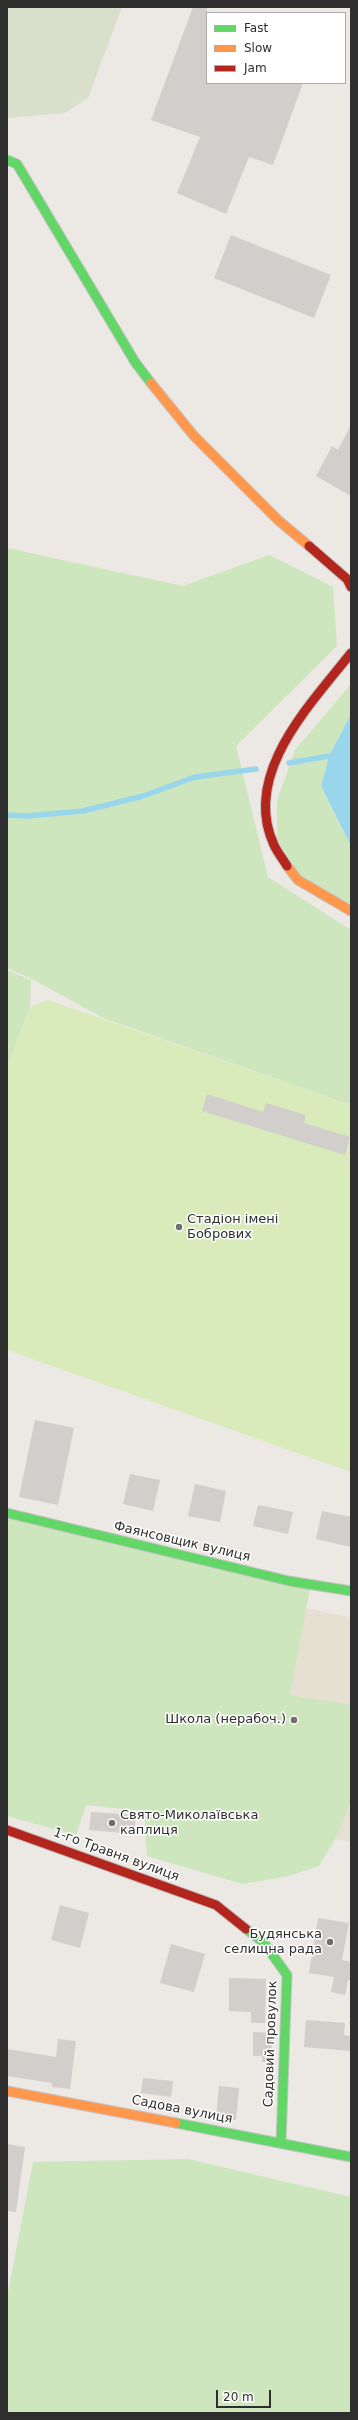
<!DOCTYPE html>
<meta charset="utf-8">
<style>
body{margin:0}
#map{position:relative;width:358px;height:2420px;overflow:hidden;background:#ece8e4;font-family:"DejaVu Sans",sans-serif}
canvas{display:block}
.frame{position:absolute;inset:0;border:8px solid #2e2e2e;pointer-events:none}
.legend{position:absolute;left:206px;top:12px;width:140px;height:72px;box-sizing:border-box;background:#fff;border:1px solid #ababab;margin:0;padding:5px 7px;list-style:none;font-size:12px;color:#2e2e2e}
.legend li{display:flex;align-items:center;gap:8px;height:20px}
.legend b{width:20px;border:1px solid #ababab}
.scale{position:absolute;left:216px;top:2390px;width:55px;height:18px;box-sizing:border-box;border:2px solid #2e2e2e;border-top:0;padding-left:5px;font-size:12px;line-height:14px;white-space:nowrap;color:#2e2e2e;-webkit-text-stroke:3px #fff;paint-order:stroke}
</style>
<div id="map">
<canvas width="358" height="2420"></canvas>
<div class="frame"></div>
<ul class="legend">
<li><b style="height:5px;background:#63d668"></b>Fast</li>
<li><b style="height:5px;background:#ff974d"></b>Slow</li>
<li><b style="height:5px;background:#b3261e"></b>Jam</li>
</ul>
<div class="scale">20 m</div>
</div>
<script>
const c = document.querySelector('canvas').getContext('2d');
c.lineJoin = 'round';
function fill(path, color) {
  c.fillStyle = color;
  c.fill(path, 'evenodd');
}
function strokePath(path, color, width, dash) {
  c.strokeStyle = color;
  c.lineWidth = width;
  c.lineCap = dash ? 'butt' : 'round';
  c.setLineDash(dash || []);
  c.stroke(path);
}
function label(font, color, halo, rows, align = 'center') {
  c.font = font + ' "DejaVu Sans",sans-serif';
  c.lineWidth = 3;
  c.setLineDash([]);
  c.textBaseline = 'middle';
  c.strokeStyle = halo;
  c.fillStyle = color;
  for (const [text, x, y, turn = 0] of rows) {
    c.save();
    c.translate(x, y);
    c.rotate((+turn || 0) * Math.PI / 180);
    c.textAlign = isNaN(turn) ? turn : align;
    if (halo) c.strokeText(text, 0, 0);
    c.fillText(text, 0, 0);
    c.restore();
  }
}
fill(new Path2D(`
 M258,1597L351,1618V1842L220,1821Z`), '#e6e0d3');
fill(new Path2D(`
 M7,548L183,586L269,555L333,587L337,646L236,746L268,877L351,930V1105L103,1018L32,979L7,968Z
 M351,684V714L329,756L321,786L351,846V908L299,878L277,844V801L295,750Z
 M7,970L31,980L30,1007L7,1067Z
 M7,1514L310,1589L290,1695L351,1705V1800L337,1836L319,1866L285,1877L242,1884L147,1856L144,1811L86,1805L76,1835L7,1816Z
 M188,2159L351,2197V2413H7V2298L33,2162Z`), '#cee6be');
fill(new Path2D(`
 M7,7H122L88,98L65,113L7,118Z`), '#d8e0cc');
fill(new Path2D(`
 M48,1000L351,1105V1472L7,1350V1067L30,1007Z`), '#d9eabb');
fill(new Path2D(`
 M351,714V846L321,786L329,756Z`), '#99d6ec');
strokePath(new Path2D(`
 M289,763L329,756
 M7,815L27,816L83,811L143,796L195,777L256,769`), '#99d6ec', 5.5);
fill(new Path2D(`
 M193,7H207V83H303L273,165L249,157L226,214L177,193L200,137L151,120Z
 M231,235L331,275L314,318L214,278Z
 M351,425V496L316,476L332,446L338,450Z
 M207,1094L263,1112L266,1103L306,1115L304,1123L350,1137L345,1155L202,1111Z
 M35,1420L74,1428L58,1505L19,1497Z
 M130,1474L160,1480L153,1511L123,1504Z
 M195,1484L226,1491L220,1522L188,1516Z
 M258,1505L293,1512L288,1534L253,1526Z
 M322,1511L351,1517V1547L316,1539Z
 M91,1812L136,1815L134,1834L89,1830Z
 M60,1905L89,1913L80,1948L51,1940Z
 M318,1918L349,1923L342,1960L351,1962V1980H348L345,1995L331,1992L334,1977L309,1973Z
 M171,1944L205,1954L194,1992L160,1983Z
 M229,1978L266,1979L265,2023H251V2012L229,2011Z
 M306,2020L345,2023L344,2035L351,2036V2051L304,2047Z
 M253,2032L272,2033L271,2062H262V2056H253Z
 M58,2039L76,2041L70,2089L52,2087V2083L7,2076V2049L56,2057Z
 M143,2078L173,2081L171,2097L141,2093Z
 M219,2086L239,2088L236,2120L216,2118Z
 M7,2144L25,2147L16,2212L7,2211Z`), '#d1cecb');
const fast = new Path2D(`
 M7,160L17,164L135,362L151,383
 M7,1513L289,1581L351,1591
 M246,1929L264,1943L287,1975L281,2142
 M176,2123L351,2157`);
const slow = new Path2D(`
 M151,383L194,436L278,520L309,546
 M287,866L298,880L351,911
 M7,2091L176,2123`);
const jam = new Path2D(`
 M309,546L347,579L351,587
 M287,866C283,859 277,852 274,845C241,774 311,704 351,653
 M7,1830L216,1905L246,1929`);
strokePath(fast, '#c5c4c5', 11);
strokePath(slow, '#c5c4c5', 11);
strokePath(jam, '#c5c4c5', 11);
strokePath(fast, '#63d668', 9);
strokePath(slow, '#ff974d', 9);
strokePath(jam, '#b3261e', 9);
for (const [x, y, r, color] of [
 [179,1227,4,"#706f6e"],
 [294,1720,4,"#706f6e"],
 [112,1823,4,"#706f6e"],
 [330,1942,4,"#706f6e"]
]) {
  const dot = new Path2D();
  dot.arc(x, y, r, 0, 2 * Math.PI);
  c.fillStyle = color;
  c.fill(dot);
  strokePath(dot, '#fff', 1.5);
}
label('13px', '#2e2e2e', '#fff', [
 ["Стадіон імені",187,1220],
 ["Бобрових",187,1235],
 ["Школа (нерабоч.)",286,1720,"right"],
 ["Свято-Миколаївська",120,1816],
 ["каплиця",120,1831],
 ["Будянська",322,1935,"right"],
 ["селищна рада",322,1950,"right"]
], 'left');
label('13px', '#2e2e2e', '#fff', [
 ["Фаянсовщик вулиця",182,1542,13],
 ["1-го Травня вулиця",116,1855,20],
 ["Садовий провулок",271,2044,-88],
 ["Садова вулиця",182,2110,11]
]);
</script>
